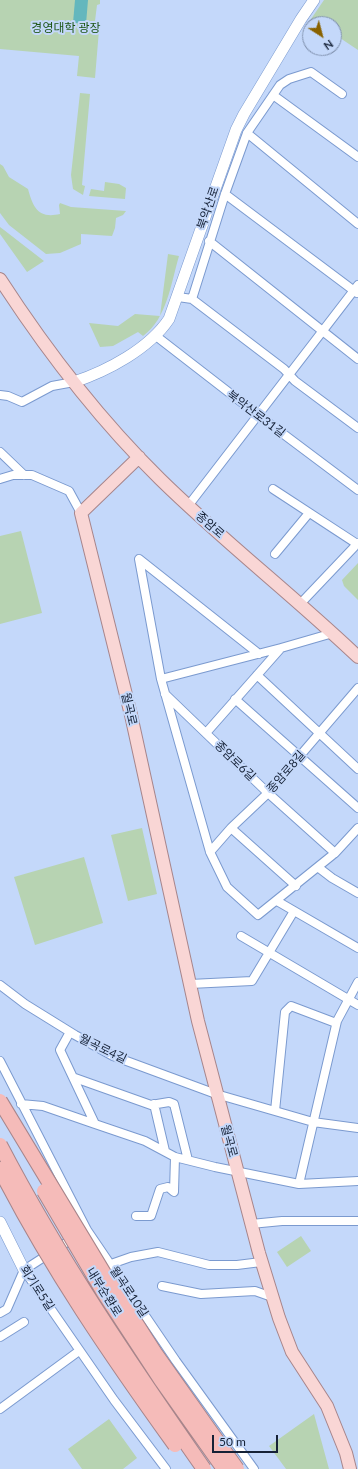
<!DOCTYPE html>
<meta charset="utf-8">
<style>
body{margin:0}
#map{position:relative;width:358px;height:1469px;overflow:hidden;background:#c4d8fa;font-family:Lato,sans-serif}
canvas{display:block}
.north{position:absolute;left:302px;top:16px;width:40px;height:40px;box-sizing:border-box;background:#c4d8fa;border:1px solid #7e8fac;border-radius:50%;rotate:144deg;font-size:11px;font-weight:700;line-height:16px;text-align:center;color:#152136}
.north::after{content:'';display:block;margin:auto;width:14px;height:18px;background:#896200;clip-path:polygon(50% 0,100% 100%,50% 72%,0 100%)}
.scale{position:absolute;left:212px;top:1435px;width:66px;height:18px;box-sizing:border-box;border:2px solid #152136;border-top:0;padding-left:5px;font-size:12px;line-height:14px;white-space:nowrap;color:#152136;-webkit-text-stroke:3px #c4d8fa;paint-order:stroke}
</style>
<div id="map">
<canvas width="358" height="1469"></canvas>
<div class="north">N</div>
<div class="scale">50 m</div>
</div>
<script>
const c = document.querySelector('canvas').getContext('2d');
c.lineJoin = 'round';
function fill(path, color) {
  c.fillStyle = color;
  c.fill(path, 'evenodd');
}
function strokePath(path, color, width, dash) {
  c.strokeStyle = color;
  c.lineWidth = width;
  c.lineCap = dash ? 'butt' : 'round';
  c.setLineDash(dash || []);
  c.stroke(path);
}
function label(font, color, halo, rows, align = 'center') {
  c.font = font + ' Lato,"Noto Sans KR",sans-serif';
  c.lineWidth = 4;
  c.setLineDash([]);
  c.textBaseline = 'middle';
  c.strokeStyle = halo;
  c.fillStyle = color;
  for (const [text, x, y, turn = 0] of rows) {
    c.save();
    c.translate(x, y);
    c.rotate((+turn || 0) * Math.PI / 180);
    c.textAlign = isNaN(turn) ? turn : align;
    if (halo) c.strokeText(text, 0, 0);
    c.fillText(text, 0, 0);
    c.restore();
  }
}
fill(new Path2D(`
 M0,0H100V4L97,5L94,29L99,30L95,78L77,76L79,56L0,49Z
 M324,0H358V50L334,34V24H318L311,19Z
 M80,93L90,94L82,185L85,186L83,195L73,189L71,175Z
 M0,164L3,166L9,177L28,189C33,207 38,219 60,214L59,205L60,203L71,207L126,211L123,215L116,218L115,228L112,236L81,234V244L60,253L46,254L9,225L0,213Z
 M105,182L119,184L126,188L125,199L89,196L91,189L104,191Z
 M0,227L4,230L44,261L27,272L0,234Z
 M168,254L179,256C171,283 167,319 143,336L138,332L113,346L100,347L89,323L118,326L135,314L160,316Z
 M21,531L42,613L0,624V536Z
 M358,563V600L344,586L342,580Z
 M142,828L157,894L128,901L111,835Z
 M84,857L103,923L35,945L14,877Z
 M301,1236L311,1251L287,1267L277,1252Z
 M314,1414L329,1469H286L269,1446Z
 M109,1419L137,1458L123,1469H82L68,1449Z`), '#b7d3b2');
fill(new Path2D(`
 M75,0H88L86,24L73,23Z`), '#64b7bd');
fill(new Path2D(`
 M0,1117L37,1192L67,1245L215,1469H206L127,1358L0,1141Z`), '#c4d8fa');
const street = new Path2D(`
 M273,95L358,157
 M247,133L358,224
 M225,194L357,293
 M209,241L358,359
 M178,297L192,299L225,194L247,133L280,85L289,79L311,72L342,94
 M192,299L284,369L295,381L358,428
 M156,336L258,415L358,490
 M0,395L8,396L22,402L52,386L74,382
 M0,452L24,475
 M0,479L13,475H32L69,491L81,513
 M273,489L357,544
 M188,506L358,285
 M275,554L309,513
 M301,603L358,543
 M259,654L139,559L161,679L210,852L227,887L258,915L335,853L358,828
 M257,675L358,769
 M161,679L281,648
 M165,694L268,793L335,853
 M235,699L358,808
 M206,733L281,648L333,633
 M231,828L296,886
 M210,852L231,828L268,793L358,688
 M319,868L332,878L358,893
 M277,901L358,948
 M241,936L358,1005
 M190,984L252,981L294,911
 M0,985L25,1004L75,1035L113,1056L216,1094L313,1122L358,1128
 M70,1032L60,1050L95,1124L145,1141L175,1157L215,1167L299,1184L358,1181
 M0,1061L87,1230L176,1361L254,1469
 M75,1078L151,1105L169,1102L174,1104L188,1160
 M21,1104L43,1106L95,1124
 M154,1104L165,1151
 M275,1111L285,1012L291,1006L336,1023
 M299,1184L337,1021L358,982
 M136,1216H151L160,1189L168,1187L174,1192L175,1157
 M251,1224L282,1221H358
 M111,1264L131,1257L158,1252L209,1265H237L261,1262
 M24,1270L114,1400L166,1469
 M24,1270L75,1237
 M162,1286L201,1294L255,1291L272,1297
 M0,1313L7,1309L24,1270
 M0,1337L24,1322
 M0,1409L79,1351`);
const secondary = new Path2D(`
 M74,382C107,371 149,349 169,319L236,130L244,114L301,19L314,0
 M0,1222L24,1270`);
const primary = new Path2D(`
 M0,279C46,350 100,420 160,479C223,541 294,596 358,657
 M139,457L81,513L131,715L198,1021L259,1253L279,1318L292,1352L327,1406L346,1453L350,1469`);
strokePath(street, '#7b9acf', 10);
strokePath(secondary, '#7b9acf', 12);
strokePath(primary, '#a7858b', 14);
strokePath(street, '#fff', 8);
strokePath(secondary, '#fff', 11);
strokePath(primary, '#f9d6d5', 12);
const highwayBridge = new Path2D(`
 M0,1101L105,1275L155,1353L237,1469
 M0,1145C60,1260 130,1363 204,1469
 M0,1169C50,1267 111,1356 175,1445
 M44,1191L104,1293L161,1380L224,1469`);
strokePath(highwayBridge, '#a7858b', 16, []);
strokePath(highwayBridge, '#f5bbb9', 14);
label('12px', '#1d5515', '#c4d8fa', [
 ["경영대학 광장",66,28]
]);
label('12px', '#152136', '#c4d8fa', [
 ["북악산로",208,208,-71],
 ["북악산로31길",256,414,37],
 ["종암로",210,525,41],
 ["월곡로",129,709,77],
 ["종암로6길",235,761,44],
 ["종암로8길",286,772,-49],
 ["월곡로4길",103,1049,26],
 ["월곡로",229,1141,75],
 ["회기로5길",37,1288,57],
 ["내부순환로",104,1292,58],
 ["월곡로10길",129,1292,56]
]);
</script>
